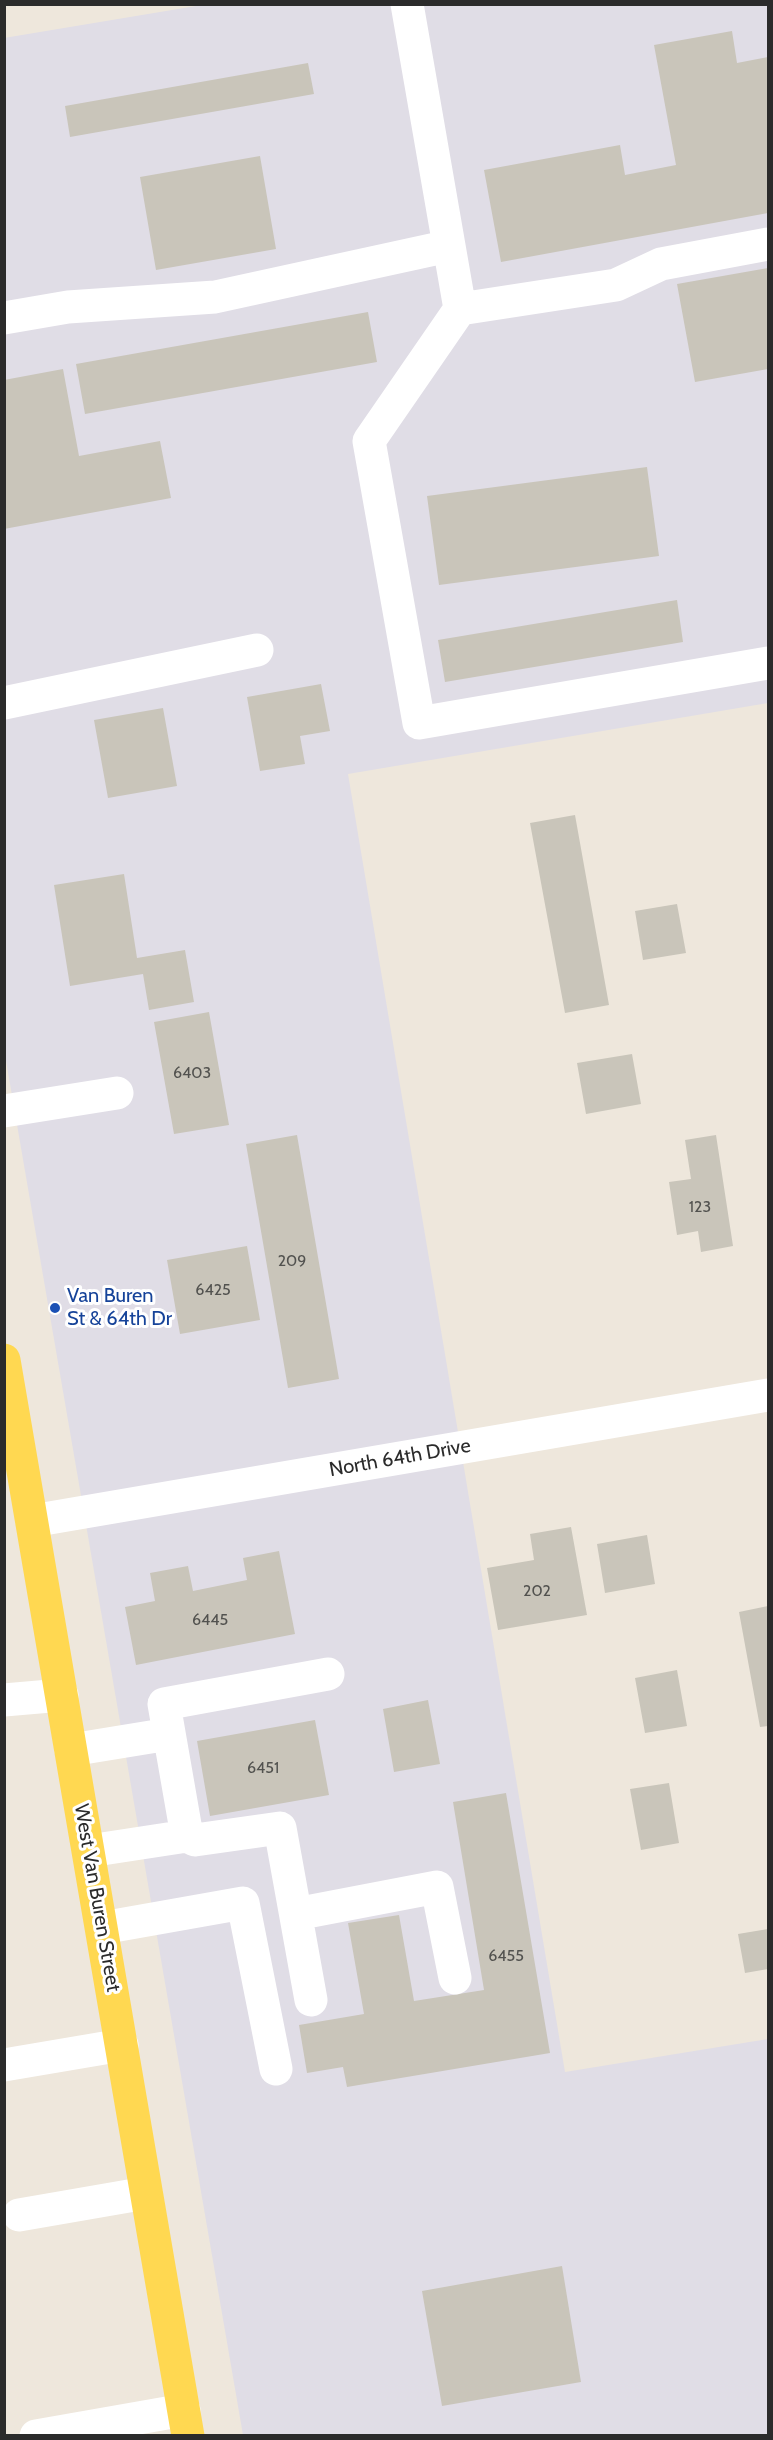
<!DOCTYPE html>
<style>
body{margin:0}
#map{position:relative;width:773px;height:2440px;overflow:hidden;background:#eee7dc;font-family:Cabin,sans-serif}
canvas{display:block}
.frame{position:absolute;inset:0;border:6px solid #2b2b2b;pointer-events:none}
</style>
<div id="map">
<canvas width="773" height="2440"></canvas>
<div class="frame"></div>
</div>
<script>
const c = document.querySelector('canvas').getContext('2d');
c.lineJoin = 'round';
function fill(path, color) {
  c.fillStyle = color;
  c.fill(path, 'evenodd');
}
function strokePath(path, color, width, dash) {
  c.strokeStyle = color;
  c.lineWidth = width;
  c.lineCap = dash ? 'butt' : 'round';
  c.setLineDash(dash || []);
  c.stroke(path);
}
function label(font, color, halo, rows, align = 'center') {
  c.font = font + ' Cabin,sans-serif';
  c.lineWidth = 6;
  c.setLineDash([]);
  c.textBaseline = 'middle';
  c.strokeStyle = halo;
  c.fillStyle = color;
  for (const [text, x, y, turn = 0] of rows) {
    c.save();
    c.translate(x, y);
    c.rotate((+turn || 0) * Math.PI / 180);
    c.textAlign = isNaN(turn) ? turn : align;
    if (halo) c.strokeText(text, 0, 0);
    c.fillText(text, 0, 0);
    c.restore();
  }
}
fill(new Path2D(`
 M202,5H768V703L348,774L565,2072L768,2039V2435H243L5,1055L4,38Z`), '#e0dde6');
fill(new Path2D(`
 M732,31L737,63L768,57V213L501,262L484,170L620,145L625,175L676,165L654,45Z
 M308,63L314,94L70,137L65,106Z
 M260,156L276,249L156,270L140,177Z
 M768,268V369L695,382L677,284Z
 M368,312L377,362L85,414L76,364Z
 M63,369L79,456L160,441L171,498L4,529V380Z
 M647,467L659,556L439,585L427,496Z
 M677,600L683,642L445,682L438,640Z
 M321,684L330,731L300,736L305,764L260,771L247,697Z
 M163,708L177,786L108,798L94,720Z
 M575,815L609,1005L565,1013L530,823Z
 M124,874L137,958L185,950L194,1002L149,1010L143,974L70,986L54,885Z
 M677,904L686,953L643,960L635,911Z
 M209,1012L229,1125L174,1134L154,1022Z
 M632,1054L641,1104L586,1114L577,1063Z
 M297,1135L339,1379L288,1388L246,1144Z
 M716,1135L733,1246L701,1252L698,1231L677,1235L669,1182L691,1179L685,1140Z
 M247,1246L260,1320L180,1334L167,1260Z
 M571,1527L587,1615L498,1630L487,1568L534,1560L530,1534Z
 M647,1535L655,1584L605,1593L597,1544Z
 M279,1551L295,1634L136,1665L125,1607L155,1601L150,1573L188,1566L193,1591L247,1580L243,1558Z
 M768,1606V1726L760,1727L739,1612Z
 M677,1670L687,1726L645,1733L635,1678Z
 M428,1700L440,1764L394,1772L383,1709Z
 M315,1720L329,1795L210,1816L197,1741Z
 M669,1783L679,1843L641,1850L630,1789Z
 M506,1793L550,2053L347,2087L343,2067L307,2073L299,2025L364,2014L348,1923L399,1915L414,2001L484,1990L453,1802Z
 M768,1929V1969L745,1973L738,1934Z
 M562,2266L581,2382L442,2406L422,2291Z`), '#c9c5ba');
strokePath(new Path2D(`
 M407,4L460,309L616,285L661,264L768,244
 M460,309L369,441L419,723L768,663
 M4,318L68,307L215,297L449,246
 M4,703L257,650
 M4,1111L117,1093
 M32,1521L768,1395
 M4,1700L62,1695
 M71,1750L169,1734
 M89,1851L187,1836
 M296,1914L437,1887L455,1978
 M102,1928L243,1903L276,2069
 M311,2000L280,1828L195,1840L187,1836L164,1704L328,1674
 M4,2065L122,2045
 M19,2215L146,2193
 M36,2436L184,2410`), '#fff', 33);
strokePath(new Path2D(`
 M4,1360L188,2436`), '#ffd851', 33);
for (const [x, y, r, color] of [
 [55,1308,6,"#1a4fb4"]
]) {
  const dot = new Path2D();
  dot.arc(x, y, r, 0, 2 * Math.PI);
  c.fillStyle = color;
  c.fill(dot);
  strokePath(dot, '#fff', 2);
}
label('16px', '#52524f', null, [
 ["6403",192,1073],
 ["123",700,1207],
 ["209",292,1261],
 ["6425",213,1290],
 ["202",537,1591],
 ["6445",210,1620],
 ["6451",263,1768],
 ["6455",506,1956]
]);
label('20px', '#164399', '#fff', [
 ["Van Buren",67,1296],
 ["St & 64th Dr",67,1319]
], 'left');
label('20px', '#2b2b2b', '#fff', [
 ["North 64th Drive",400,1458,-10],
 ["West Van Buren Street",97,1898,80]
]);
</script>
